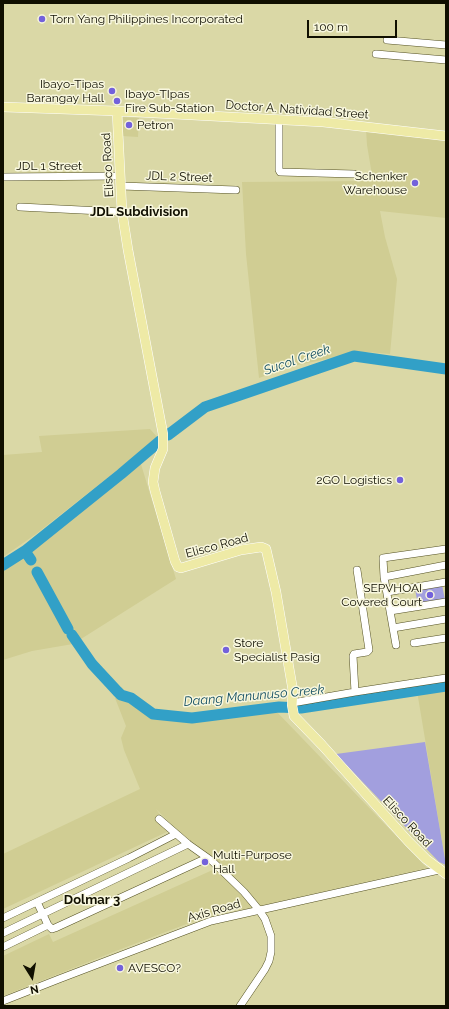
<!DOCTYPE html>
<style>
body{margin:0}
#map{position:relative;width:449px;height:1009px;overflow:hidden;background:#dad8a6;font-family:Raleway,sans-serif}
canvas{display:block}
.frame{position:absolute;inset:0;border:4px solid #100f00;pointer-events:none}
.north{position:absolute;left:12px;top:957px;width:40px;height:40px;-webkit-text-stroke:3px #f8f7de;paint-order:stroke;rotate:169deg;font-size:11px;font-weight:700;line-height:16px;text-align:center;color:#100f00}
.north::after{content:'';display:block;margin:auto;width:14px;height:18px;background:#100f00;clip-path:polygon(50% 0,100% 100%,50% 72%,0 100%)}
.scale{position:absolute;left:307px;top:20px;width:90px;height:18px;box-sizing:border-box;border:2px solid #100f00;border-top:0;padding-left:5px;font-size:12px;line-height:14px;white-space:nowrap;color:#100f00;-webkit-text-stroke:3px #f8f7de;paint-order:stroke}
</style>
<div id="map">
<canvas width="449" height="1009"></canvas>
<div class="frame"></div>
<div class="north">N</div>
<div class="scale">100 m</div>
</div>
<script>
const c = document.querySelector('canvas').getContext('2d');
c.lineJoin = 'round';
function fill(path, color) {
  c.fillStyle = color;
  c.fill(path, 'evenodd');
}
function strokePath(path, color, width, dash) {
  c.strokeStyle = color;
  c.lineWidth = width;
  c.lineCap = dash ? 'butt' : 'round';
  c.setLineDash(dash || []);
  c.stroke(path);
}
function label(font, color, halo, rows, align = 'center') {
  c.font = font + ' Raleway,sans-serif';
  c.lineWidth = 3;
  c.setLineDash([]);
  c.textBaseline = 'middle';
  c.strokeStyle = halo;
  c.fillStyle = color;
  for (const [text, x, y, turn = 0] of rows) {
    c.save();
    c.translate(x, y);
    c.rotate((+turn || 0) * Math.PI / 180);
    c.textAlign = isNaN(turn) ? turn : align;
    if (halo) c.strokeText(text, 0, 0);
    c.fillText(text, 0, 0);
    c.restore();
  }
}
fill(new Path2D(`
 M123,117L139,118L138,137L122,136Z
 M366,129L446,141V218L380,211L385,237L397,279L390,354L368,352L356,353L293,366L259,378L246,254L242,182L373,181L367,145Z
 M150,429L158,438L36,534L3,557V455L42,452L39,436Z
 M140,461L176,579L73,644L32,651L3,660V567L19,558L63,523Z
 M446,687V865L417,691Z
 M121,696L160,716L192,719L275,710L427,868L259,906L223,866L206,853L173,826L156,809L171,830L3,909V854L140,789L124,750L121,738L126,726L115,698Z
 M217,868L253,908L218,912L116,951L3,996V956L49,934L53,942Z`), '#d0cd93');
fill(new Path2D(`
 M442,585L445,600L418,605L415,589Z
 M425,742L446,865L439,862L336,754Z`), '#a29fde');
strokePath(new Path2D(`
 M168,435L205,407L354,356L446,369
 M25,551L31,560
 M3,565L25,551L121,474L160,441
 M37,572L68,629
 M72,635L92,664L117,691L121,695L131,698L153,714L192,718L279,707L301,708L446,686`), '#32a0c7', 11);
const minor = new Path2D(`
 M387,40L446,45
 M376,54L446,60
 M279,120V170L280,172L354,174
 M3,177L120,176
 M121,186L236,190
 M20,207L122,212
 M384,577L446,565
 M387,592L446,582
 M390,611L446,602
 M393,628L446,619
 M414,643L446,638
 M396,645L384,577L383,558L446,549
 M355,692L353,656L354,654L367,652L369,650L357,570
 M292,703L355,692L446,678
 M159,819L188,844L212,861L244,892L259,910L265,919L271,936V952L269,961L265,969L240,1006
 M37,902L48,925
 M3,918L129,858L176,834
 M3,933L188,844
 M3,947L48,925L52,929L55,928L207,858
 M3,1001L59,979L211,921L439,870`);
const major = new Path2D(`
 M3,107L117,111L323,122L446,136
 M117,111L122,212L128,250L163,434V449L155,468L153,482L155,491L175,561L178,567L181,568L241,550L261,547L266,549L276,592L293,691L292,705L294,716L322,745L408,841L426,859L446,874`);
strokePath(minor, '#545123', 8);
strokePath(major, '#fff', 10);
strokePath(minor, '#fff', 7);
strokePath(major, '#eeeaa6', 9);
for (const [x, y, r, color] of [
 [42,19,4,"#7361db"],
 [112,91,4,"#7361db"],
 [117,101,4,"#7361db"],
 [129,125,4,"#7361db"],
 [415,183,4,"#7361db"],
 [400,480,4,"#7361db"],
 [430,595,4,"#7361db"],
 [226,650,4,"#7361db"],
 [205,862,4,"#7361db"],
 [120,968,4,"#7361db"]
]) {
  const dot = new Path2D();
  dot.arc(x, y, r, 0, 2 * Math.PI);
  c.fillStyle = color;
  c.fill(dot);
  strokePath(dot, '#f8f7de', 1.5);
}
label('12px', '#100f00', '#f8f7de', [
 ["Torn Yang Philippines Incorporated",50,19],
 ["Ibayo-Tipas",104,84,"right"],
 ["Barangay Hall",104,98,"right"],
 ["Ibayo-TIpas",125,94],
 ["Fire Sub-Station",125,108],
 ["Petron",137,125],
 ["Schenker",407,176,"right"],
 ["Warehouse",407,190,"right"],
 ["2GO Logistics",392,480,"right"],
 ["SEPVHOAI",422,588,"right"],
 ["Covered Court",422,602,"right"],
 ["Store",234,643],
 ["Specialist Pasig",234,657],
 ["Multi-Purpose",213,855],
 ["Hall",213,869],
 ["AVESCO?",128,968]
], 'left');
label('12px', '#100f00', '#f8f7de', [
 ["Doctor A. Natividad Street",297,110,4],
 ["Elisco Road",108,165,-93],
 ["JDL 1 Street",49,166],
 ["JDL 2 Street",179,177,2],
 ["Elisco Road",217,546,-15],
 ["Elisco Road",407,822,47],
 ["Axis Road",214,911,-16]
]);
label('bold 13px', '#100f00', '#f8f7de', [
 ["JDL Subdivision",139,212],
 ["Dolmar 3",92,900]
]);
label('italic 13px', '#114d61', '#f8f7de', [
 ["Sucol Creek",297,360,-19],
 ["Daang Manunuso Creek",254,696,-5]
]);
</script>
